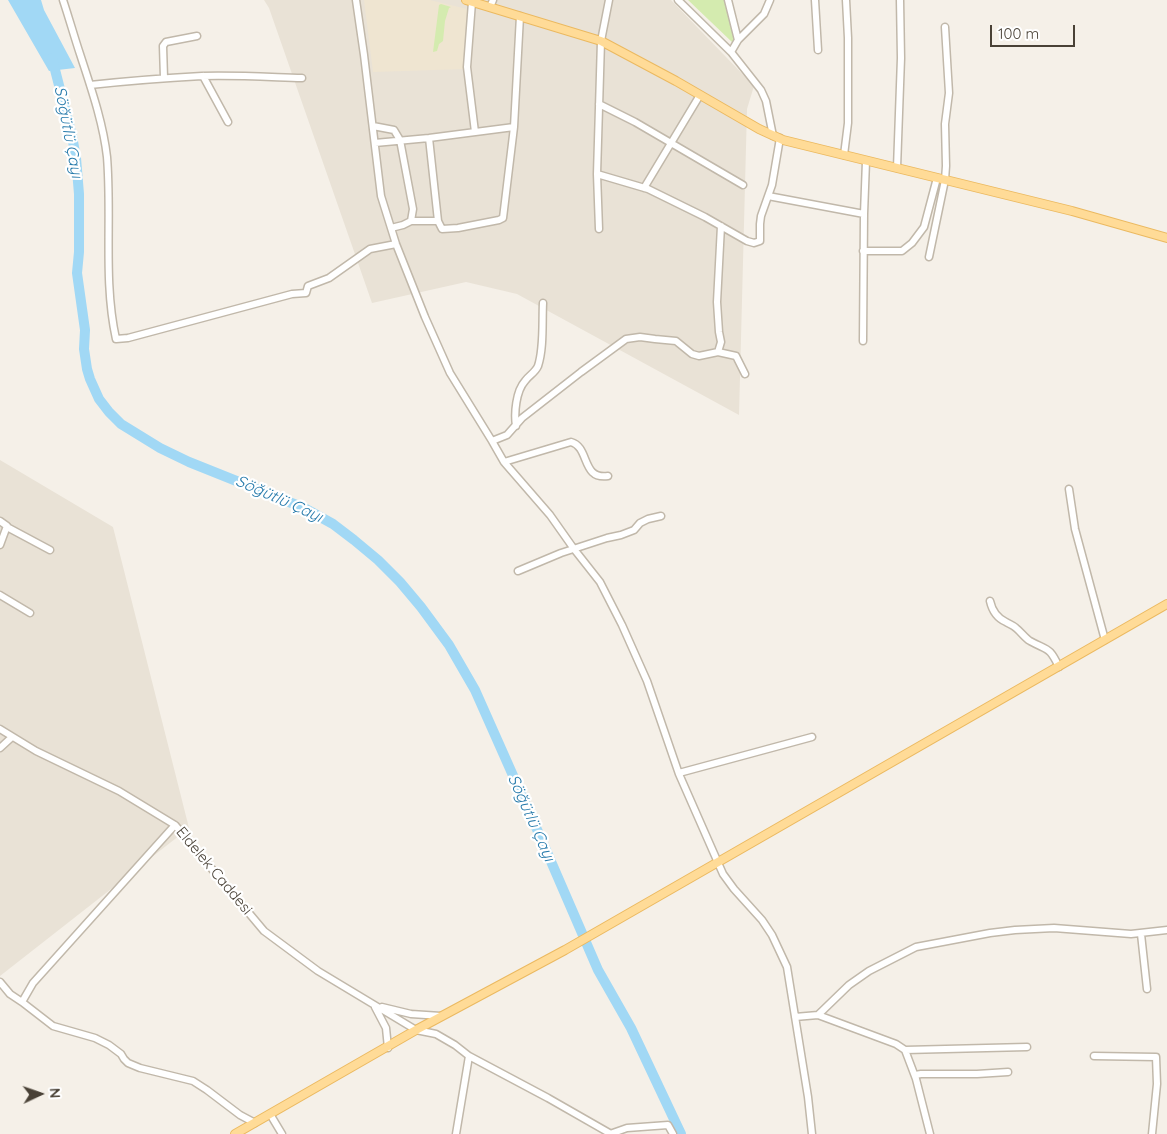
<!DOCTYPE html>
<meta charset="utf-8">
<style>
body{margin:0}
#map{position:relative;width:1167px;height:1134px;overflow:hidden;background:#f5f0e8;font-family:Quicksand,sans-serif}
canvas{display:block}
.north{position:absolute;left:15px;top:1069px;width:50px;height:50px;-webkit-text-stroke:4px #fff;paint-order:stroke;rotate:87deg;font-size:14px;font-weight:700;line-height:20px;text-align:center;color:#494136}
.north::after{content:'';display:block;margin:auto;width:18px;height:22px;background:#494136;clip-path:polygon(50% 0,100% 100%,50% 72%,0 100%)}
.scale{position:absolute;left:990px;top:25px;width:85px;height:22px;box-sizing:border-box;border:2px solid #494136;border-top:0;padding-left:6px;font-size:15px;line-height:18px;white-space:nowrap;color:#494136;-webkit-text-stroke:4px #fff;paint-order:stroke}
</style>
<div id="map">
<canvas width="1167" height="1134"></canvas>
<div class="north">N</div>
<div class="scale">100 m</div>
</div>
<script>
const c = document.querySelector('canvas').getContext('2d');
c.lineJoin = 'round';
function fill(path, color) {
  c.fillStyle = color;
  c.fill(path, 'evenodd');
}
function strokePath(path, color, width, dash) {
  c.strokeStyle = color;
  c.lineWidth = width;
  c.lineCap = dash ? 'butt' : 'round';
  c.setLineDash(dash || []);
  c.stroke(path);
}
function label(font, color, halo, rows, align = 'center') {
  c.font = font + ' Quicksand,sans-serif';
  c.lineWidth = 4.5;
  c.setLineDash([]);
  c.textBaseline = 'middle';
  c.strokeStyle = halo;
  c.fillStyle = color;
  for (const [text, x, y, turn = 0] of rows) {
    c.save();
    c.translate(x, y);
    c.rotate((+turn || 0) * Math.PI / 180);
    c.textAlign = isNaN(turn) ? turn : align;
    if (halo) c.strokeText(text, 0, 0);
    c.fillText(text, 0, 0);
    c.restore();
  }
}
fill(new Path2D(`
 M264,0H671L754,86L747,109L739,415L517,294L466,282L372,303L269,8Z
 M0,460L113,527L189,828L0,976Z`), '#e9e2d6');
fill(new Path2D(`
 M364,0H430L467,9L465,69L373,72Z`), '#efe5d1');
fill(new Path2D(`
 M688,0H726L735,42L733,43Z
 M441,4L451,7L449,8L445,21L443,41L439,44L437,51L433,52L439,5Z`), '#d4ebaf');
fill(new Path2D(`
 M8,0H41L44,10L75,68L49,71Z`), '#a1d8f5');
strokePath(new Path2D(`
 M52,58L72,136L76,158L79,194V252L77,273L85,330L84,349L87,369L90,379L99,399L109,412L121,424L160,448L189,462L304,508L333,524L354,540L378,560L400,582L421,607L449,645L475,690L543,843L598,970L631,1028L681,1134`), '#a1d8f5', 10);
const minor = new Path2D(`
 M63,0C69,18 74,36 80,54C91,88 103,122 107,157C112,218 103,280 116,339L128,338L292,294L306,293L308,286L329,278L370,249L396,244
 M356,0L364,55L381,196L396,244L425,317L450,373L492,441L504,462L550,515L574,549L600,582L622,625L647,681L679,774L723,874L734,889L762,920L772,935L787,967L808,1097L812,1134
 M678,0L731,52L761,90L766,101L773,136
 M728,0L738,40
 M815,0L818,50
 M472,2L467,67L475,132
 M490,7L493,0
 M731,52L738,40L764,14L770,0
 M203,76L228,122
 M164,78L163,46L166,42L197,36
 M90,85C127,81 165,78 202,76C235,75 269,77 302,78
 M599,104L635,122L743,185
 M373,126L394,130L400,140L413,209L411,221L403,225L391,228
 M429,138L438,221L442,229L458,228L499,220L503,218L514,127L520,16
 M375,143L429,138L514,127
 M844,155L848,123V38L846,0
 M897,168L901,58L900,0
 M597,174L648,189L705,217L747,241L754,243L760,241V224L761,216L772,185L780,138
 M644,188L700,95
 M768,196L864,214
 M411,221H438
 M599,229L597,174L601,41L609,0
 M863,251H902L912,243L924,227L937,178
 M929,257L945,180L946,166L945,124L949,93L945,27
 M863,341L864,214L866,161
 M718,352L721,342L719,332L717,302L721,226
 M516,426C514,413 516,391 525,381C529,375 535,373 538,366C544,348 542,323 543,303
 M492,441L507,435L522,418L581,372L626,339L640,337L655,339L676,341L692,354L699,356L718,352L736,356L745,374
 M504,462L571,442C590,447 581,480 608,476
 M1069,489L1075,529L1105,640
 M0,521L7,526L0,545
 M7,527L50,550
 M518,571L561,553L607,538L621,535L634,530L640,523L648,519L661,516
 M0,595L30,613
 M990,601C992,610 997,618 1006,622C1009,624 1013,625 1016,628C1021,632 1025,638 1030,641C1048,651 1049,646 1059,667
 M0,729L36,751L119,791L175,825L264,931L318,971L416,1030L436,1034L455,1045L469,1056L548,1098L611,1134
 M0,748L12,737
 M679,773L812,737
 M175,825L33,983L22,1002L53,1026L95,1038L109,1045L121,1054L124,1059L128,1063L140,1068L193,1081L207,1090L240,1115L255,1123
 M1141,934L1147,989
 M0,982L10,994L22,1002
 M375,1007L386,1028L388,1048
 M382,1007L411,1014L441,1016
 M818,1015L896,1044L905,1050L1027,1047
 M795,1017L818,1015L849,985L869,971L916,947L990,933L1015,930L1054,928L1131,934L1167,930
 M905,1050L916,1079L930,1134
 M1094,1056L1156,1057L1157,1084L1152,1134
 M915,1075L921,1074H977L1008,1072
 M270,1114L282,1134
 M456,1134L469,1056
 M610,1134L627,1128L668,1125L673,1134`);
const major = new Path2D(`
 M466,0L601,41L676,81L759,129L783,140L1072,211L1167,238
 M235,1134L416,1030L565,950L1167,604`);
strokePath(minor, '#c1b8aa', 9);
strokePath(major, '#ebb960', 10);
strokePath(minor, '#fff', 6);
strokePath(major, '#ffdb97', 8);
label('15px', '#494136', '#fff', [
 ["Eldelek Caddesi",214,871,50]
]);
label('italic 16px', '#267aab', '#fff', [
 ["Söğütlü Çayı",68,132,79],
 ["Söğütlü Çayı",279,499,24],
 ["Söğütlü Çayı",531,818,66]
]);
</script>
